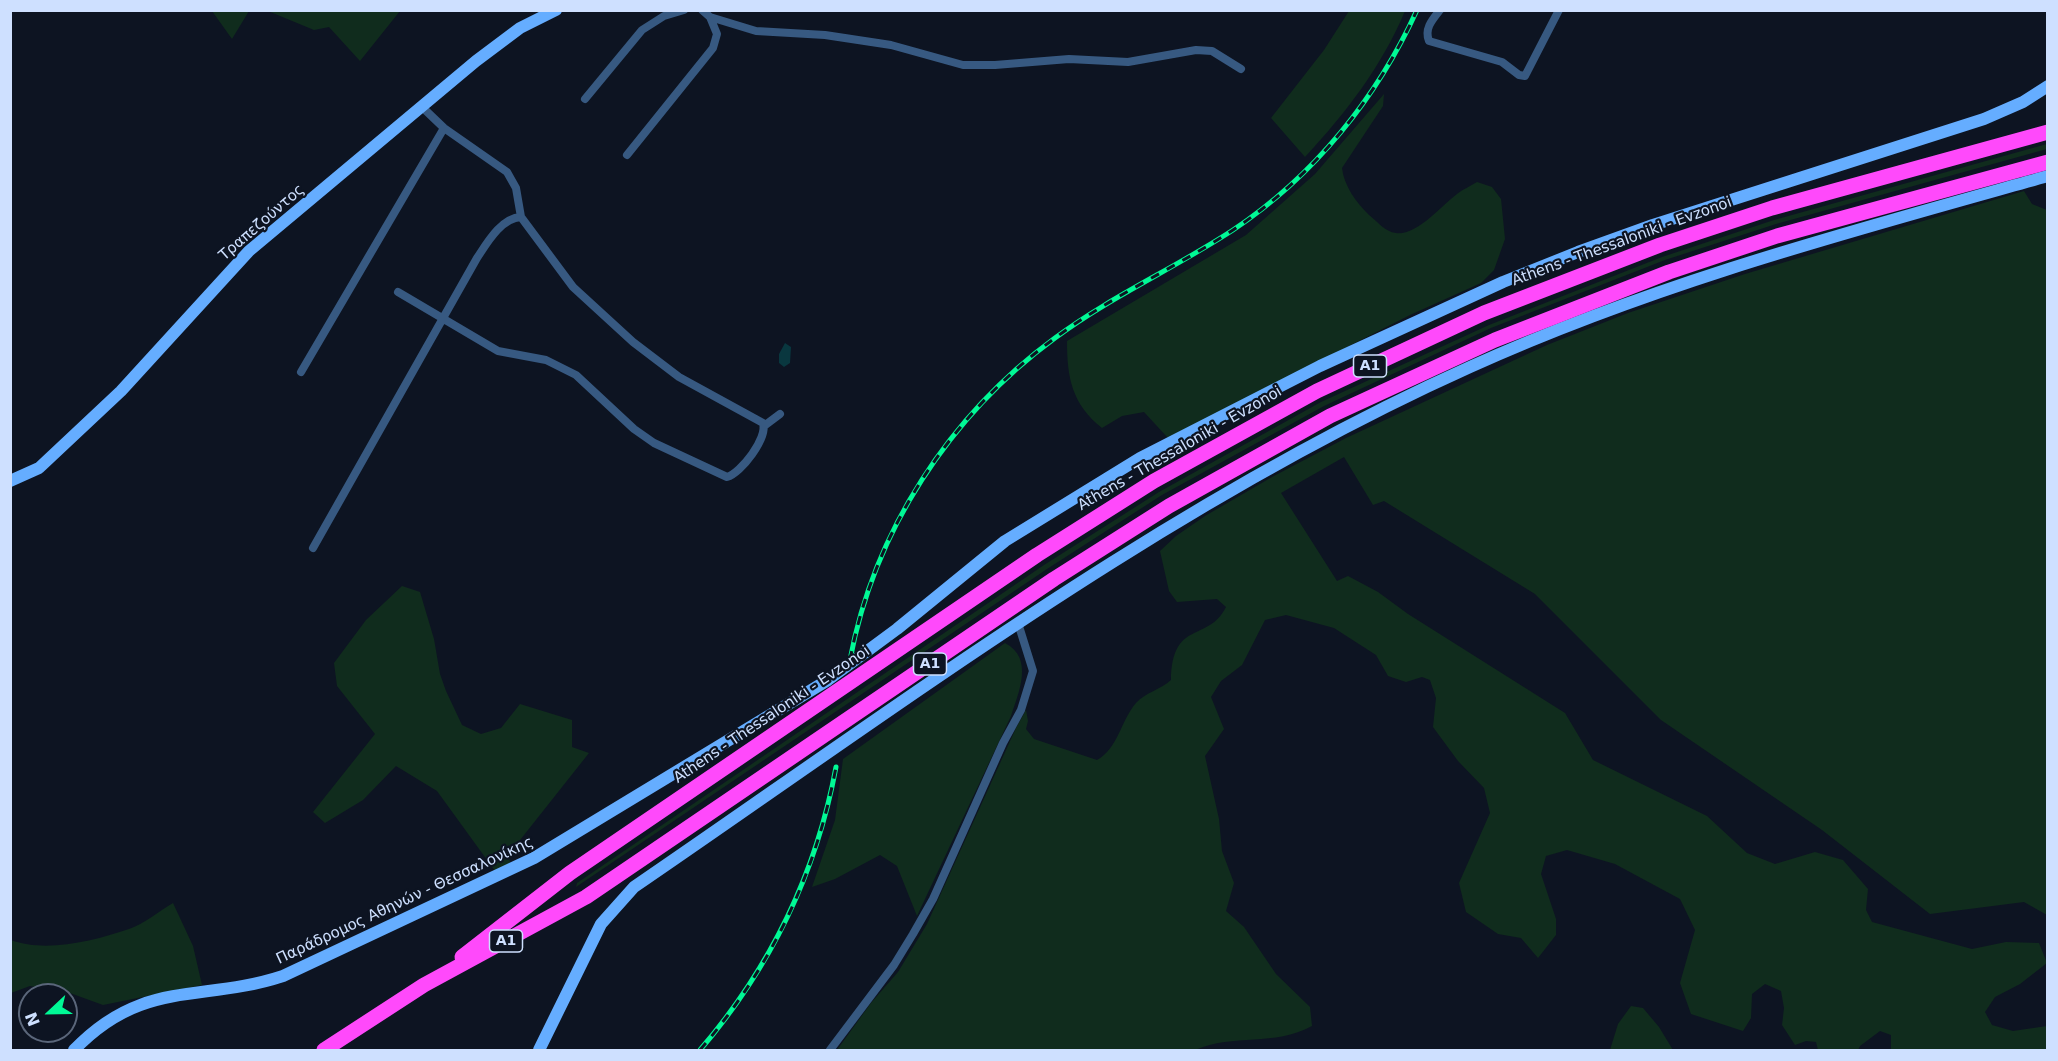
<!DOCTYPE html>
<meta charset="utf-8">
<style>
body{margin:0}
#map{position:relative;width:2058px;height:1061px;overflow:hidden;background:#0d1422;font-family:"DejaVu Sans",sans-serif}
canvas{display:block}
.frame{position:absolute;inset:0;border:12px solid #cee0ff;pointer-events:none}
.north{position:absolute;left:18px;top:983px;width:60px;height:60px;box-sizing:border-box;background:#0d1422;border:2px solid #5a667a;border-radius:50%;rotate:248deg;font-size:16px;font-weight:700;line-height:24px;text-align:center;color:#cee0ff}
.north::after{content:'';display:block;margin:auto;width:21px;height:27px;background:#00f996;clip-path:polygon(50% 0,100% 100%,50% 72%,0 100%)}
</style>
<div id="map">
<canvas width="2058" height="1061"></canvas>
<div class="frame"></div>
<div class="north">N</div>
</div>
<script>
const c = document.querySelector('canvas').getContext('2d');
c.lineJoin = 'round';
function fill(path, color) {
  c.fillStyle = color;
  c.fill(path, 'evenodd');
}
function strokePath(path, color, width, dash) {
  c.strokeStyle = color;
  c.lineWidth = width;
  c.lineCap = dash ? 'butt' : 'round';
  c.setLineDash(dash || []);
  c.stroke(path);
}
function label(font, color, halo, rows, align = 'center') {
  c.font = font + ' "DejaVu Sans",sans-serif';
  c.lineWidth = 4.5;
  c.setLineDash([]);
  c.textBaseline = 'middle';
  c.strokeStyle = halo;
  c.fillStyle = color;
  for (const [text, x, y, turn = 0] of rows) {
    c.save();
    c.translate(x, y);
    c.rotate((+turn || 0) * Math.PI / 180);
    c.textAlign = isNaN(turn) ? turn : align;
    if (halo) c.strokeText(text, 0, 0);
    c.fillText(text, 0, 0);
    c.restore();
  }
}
fill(new Path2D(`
 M212,11H249L232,39Z
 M268,11L400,10V11L360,61L329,27L314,30Z
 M1349,11H1405C1382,66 1346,113 1305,157L1271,118L1324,50Z
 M1384,94L1383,106L1342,168C1344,186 1356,202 1369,215C1377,221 1385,232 1396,233C1417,236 1442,205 1457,194C1463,189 1471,186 1477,182L1492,187L1501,199L1505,239L1494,270L1481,283L1410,315L1168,438L1144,412L1122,416L1102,428C1072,404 1067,378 1067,341L1246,235L1315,174Z
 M2047,144V149L1776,224L1665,260L1491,328L1324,406L1162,495L1047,569L576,887L577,883L1044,565L1159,492L1321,402L1489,325L1662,257L1774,220Z
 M2024,191L2032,204L2047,210V915L2024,902L1930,914L1822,830L1661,720L1535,594L1384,501L1373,505L1344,457L1281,493L1337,581L1348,576L1378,592L1408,614L1565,713L1593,760L1707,816L1747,853L1775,864L1815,852L1843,860L1868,889L1866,910L1872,922L1972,949L2006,942L2039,943L2047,963L2020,984L1995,997L1985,1012L1992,1025L2013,1031L2047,1026V1050H1891V1035L1880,1031L1860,1046L1858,1050H1818L1816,1042L1806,1041L1795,1045L1782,1025L1784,1008L1781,991L1765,984L1752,994L1751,1018L1743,1031L1691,1014L1680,983L1695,930L1680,899L1615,864L1567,850L1546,856L1541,874L1556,919V935L1538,958L1521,938L1498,934L1466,912L1459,883L1490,813L1484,788L1458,761L1433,727L1436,698L1430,680L1422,677L1406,682L1388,676L1376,655L1334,628L1286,615L1265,620L1242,665L1221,681L1211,697L1224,729L1205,756L1219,819L1222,851L1234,883L1226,911L1244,927L1276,974L1310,1007L1312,1026C1274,1047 1234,1033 1195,1050H837L871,1003L898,972L927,924L1016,728L1026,710L1028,721L1026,729L1034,739L1097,760C1118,749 1121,720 1136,703C1146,692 1160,690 1171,680C1172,619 1208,643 1226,607L1217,599L1177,602L1169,591L1160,551L1176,536L1205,516L1272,477L1346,438L1547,345L1628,313L1745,274Z
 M402,586L420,592L434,639L440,674L446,691L462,725L481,734L501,728L520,704L572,720V747L589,753L509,854L510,864L495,871L437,791L396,766L363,800L325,823L313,812L375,734L337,686L334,663L366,620Z
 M1005,643C1034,658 1019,692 1011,716L917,916L897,866L880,855L835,879L812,887L835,820L843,759Z
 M173,903L193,946L202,985L103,1005L70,993L30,986L11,993V940C45,953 94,941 129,929C144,924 159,911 173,903Z
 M1631,1006L1643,1008L1659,1027L1673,1050H1610L1618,1024Z`), '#102c1d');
fill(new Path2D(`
 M785,343L791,347L790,363L784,367L779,363V354Z`), '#09373f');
strokePath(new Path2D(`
 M702,10L710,17L756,31L825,35L891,45L963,65H995L1069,59L1128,62L1196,50L1212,51L1241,69
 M1440,10C1432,20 1424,29 1429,41L1502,62L1519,75L1525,76L1559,10
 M585,99L642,30L664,16L684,10
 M627,155L713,48L717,34L710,17
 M398,292L498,351L546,360L576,375L634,429L654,443L727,477C741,473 768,438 763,423L679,377L633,342L573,287L521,217L516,188L507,172L444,128L421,106
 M301,372L444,128
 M764,426L780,414
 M313,548L477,258C487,243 501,218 521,217
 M830,1050L894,965L913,934L933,899L1003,743L1021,710L1033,671L1018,623`), '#375981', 8);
strokePath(new Path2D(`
 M10,481L39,468L121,391L249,251L476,61L520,28L556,10
 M74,1050C143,978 201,1003 283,976L534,858L828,680L897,629L1005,541L1140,458L1320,366L1503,282L1578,252L1653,225L1984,119L2023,102L2048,86
 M539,1050L601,924L634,887C903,703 1171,501 1470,367C1655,283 1852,231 2048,176`), '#65adff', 12);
strokePath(new Path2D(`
 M462,957L570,873L1037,555L1154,481L1317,391L1484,313L1660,245L1772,208L2048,132
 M324,1050L424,985L586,897L1054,579L1169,506L1330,416L1495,340L1669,272L1777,236L2048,162`), '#ff49fb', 15);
const rail = new Path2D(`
 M850,660C874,531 950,415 1055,338C1110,297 1175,268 1233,230C1314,176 1377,98 1417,10
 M700,1050C771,967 816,875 836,767`);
strokePath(rail, '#00f996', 5);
strokePath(rail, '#0d1422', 3, [9]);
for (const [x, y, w] of [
 [1370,366,33],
 [930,664,33],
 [506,941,33]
]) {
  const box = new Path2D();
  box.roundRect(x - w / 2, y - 11, w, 22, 4.5);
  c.fillStyle = '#0d1422';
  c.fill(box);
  strokePath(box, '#cee0ff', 1.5);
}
label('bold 14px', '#cee0ff', null, [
 ["Α1",1370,366],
 ["Α1",930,664],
 ["Α1",506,941]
]);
label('15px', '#cee0ff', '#0d1422', [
 ["Τραπεζούντος",262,223,-41],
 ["Athens - Thessaloniki - Evzonoi",1622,242,-20],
 ["Athens - Thessaloniki - Evzonoi",1180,449,-30],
 ["Athens - Thessaloniki - Evzonoi",772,715,-34],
 ["Παράδρομος Αθηνών - Θεσσαλονίκης",405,901,-25]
]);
</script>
